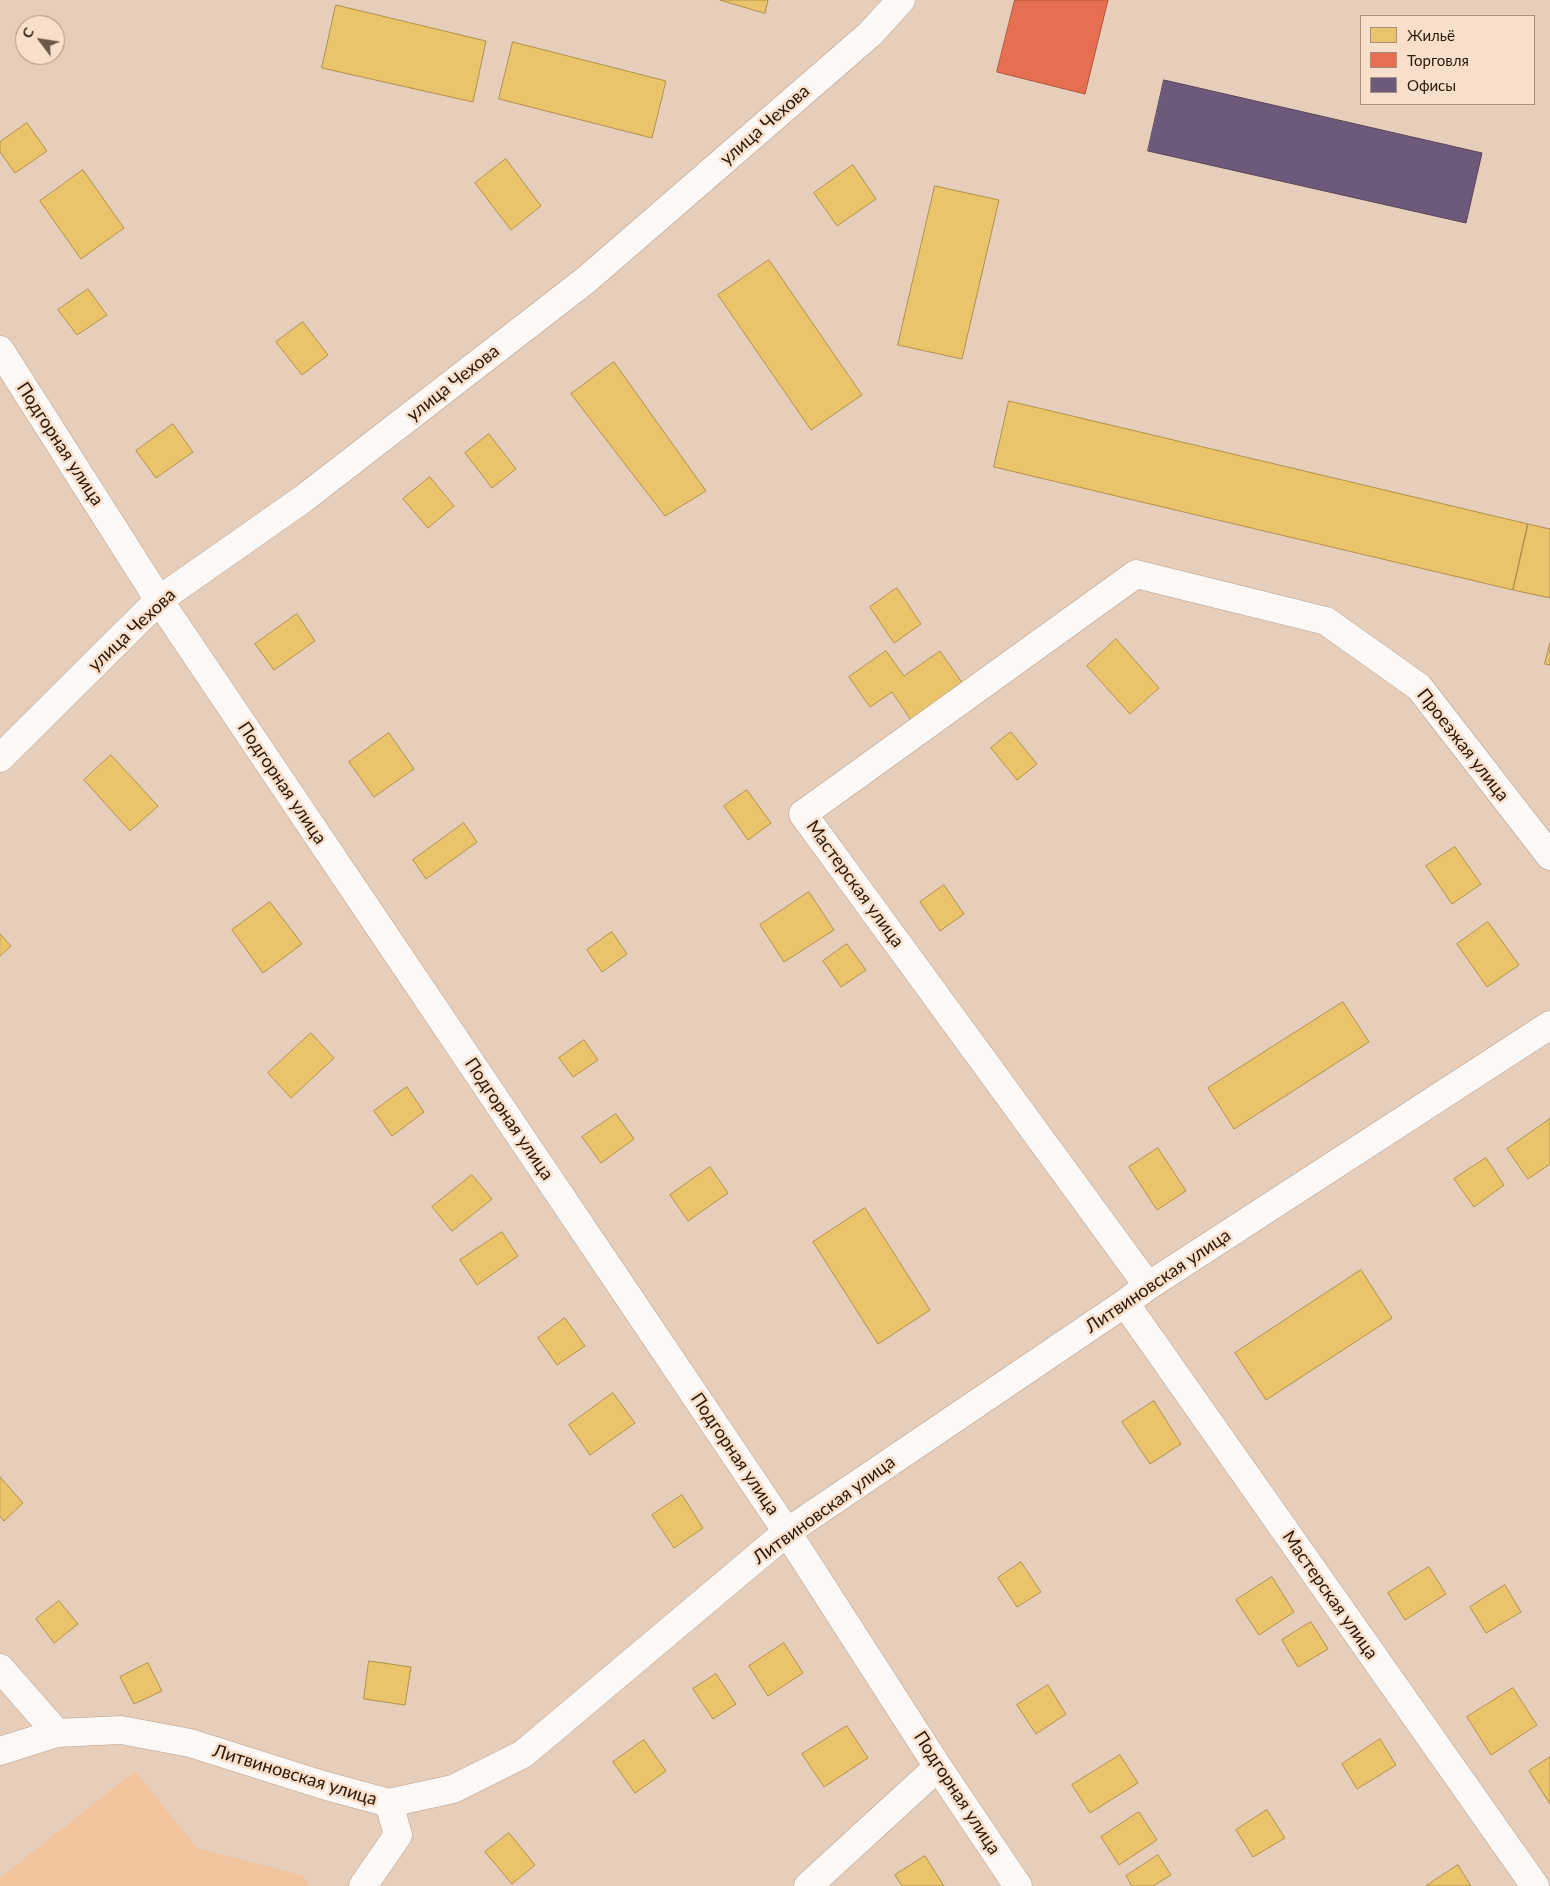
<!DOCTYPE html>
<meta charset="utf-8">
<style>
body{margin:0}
#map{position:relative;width:1550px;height:1886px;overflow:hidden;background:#e7ceba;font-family:Lato,sans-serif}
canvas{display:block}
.legend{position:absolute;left:1360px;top:15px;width:175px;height:90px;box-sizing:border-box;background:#f7dfcc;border:1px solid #a68f7c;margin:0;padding:6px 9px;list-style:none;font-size:15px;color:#2c1704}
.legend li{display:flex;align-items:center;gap:10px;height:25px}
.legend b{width:25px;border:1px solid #a68f7c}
.north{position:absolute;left:15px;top:15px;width:50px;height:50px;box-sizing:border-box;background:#f7dfcc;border:1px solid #a68f7c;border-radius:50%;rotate:301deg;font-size:14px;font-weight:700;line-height:20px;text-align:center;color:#2c1704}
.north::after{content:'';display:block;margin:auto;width:18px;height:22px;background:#6d5744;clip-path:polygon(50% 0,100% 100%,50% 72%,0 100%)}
</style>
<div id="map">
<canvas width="1550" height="1886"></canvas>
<ul class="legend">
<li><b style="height:14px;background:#e9c46a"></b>Жильё</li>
<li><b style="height:14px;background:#e76f51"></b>Торговля</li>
<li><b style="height:14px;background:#6d597a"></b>Офисы</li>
</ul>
<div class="north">С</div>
</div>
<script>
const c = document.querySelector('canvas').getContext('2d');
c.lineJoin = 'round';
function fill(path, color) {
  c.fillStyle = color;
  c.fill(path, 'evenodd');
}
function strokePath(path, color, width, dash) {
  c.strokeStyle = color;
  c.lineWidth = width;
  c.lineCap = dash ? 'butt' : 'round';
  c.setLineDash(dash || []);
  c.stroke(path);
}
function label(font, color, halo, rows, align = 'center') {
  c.font = font + ' Lato,sans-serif';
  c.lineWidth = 5;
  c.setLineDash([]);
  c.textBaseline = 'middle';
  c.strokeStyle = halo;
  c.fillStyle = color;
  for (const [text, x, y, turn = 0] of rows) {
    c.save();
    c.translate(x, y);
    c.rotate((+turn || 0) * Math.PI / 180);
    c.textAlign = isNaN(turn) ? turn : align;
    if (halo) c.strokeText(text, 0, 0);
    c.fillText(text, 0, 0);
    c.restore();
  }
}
fill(new Path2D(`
 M135,1771L197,1848L304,1876L308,1886H0V1878Z`), '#f2c49d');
const homes = new Path2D(`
 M720,0H768L765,13Z
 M336,5L486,41L473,102L322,68Z
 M513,42L666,81L652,138L499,99Z
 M27,123L47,151L15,173L0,152V142Z
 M506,159L541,206L511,230L475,183Z
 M853,165L876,199L837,226L814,193Z
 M83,170L124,228L81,259L40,201Z
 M935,186L999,200L962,359L898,345Z
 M769,260L862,395L811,430L718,295Z
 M88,289L107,315L77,335L58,310Z
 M303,322L328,355L302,375L276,342Z
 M614,362L706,491L665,516L571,394Z
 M1009,401L1528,524L1513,590L994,467Z
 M173,424L193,452L156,478L136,451Z
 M489,434L516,469L492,488L465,453Z
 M430,477L454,506L428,528L403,499Z
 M1528,524L1550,529V598L1513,590Z
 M897,588L921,624L894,643L870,607Z
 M297,614L315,641L274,670L255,644Z
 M1116,639L1159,688L1130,714L1087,666Z
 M1550,643V665L1545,664Z
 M886,651L904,676L940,651L963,684L911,720L892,692L870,707L849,677Z
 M1011,732L1037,764L1017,780L991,748Z
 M389,733L414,769L374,797L349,762Z
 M111,755L158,806L130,831L84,780Z
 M747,790L771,823L748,840L724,806Z
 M464,823L477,842L426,879L413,860Z
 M1455,847L1481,884L1452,904L1426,866Z
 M944,885L964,914L940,931L920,902Z
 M809,892L834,930L784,962L760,925Z
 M270,902L302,944L263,973L232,930Z
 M1488,922L1519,965L1487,987L1457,944Z
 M612,932L627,954L602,972L587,950Z
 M0,934L11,946L0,956Z
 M847,944L866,970L841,987L823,961Z
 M1343,1002L1369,1042L1234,1129L1208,1088Z
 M311,1033L334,1058L291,1098L268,1073Z
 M584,1040L598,1060L573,1077L559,1058Z
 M407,1087L424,1112L392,1136L374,1111Z
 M616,1114L634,1139L601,1163L582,1137Z
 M1550,1119V1164L1528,1179L1507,1149Z
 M1158,1148L1186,1191L1157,1210L1129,1167Z
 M1486,1158L1504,1185L1474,1207L1454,1179Z
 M710,1167L728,1193L688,1221L670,1195Z
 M472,1175L492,1199L452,1231L432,1207Z
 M865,1208L930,1310L878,1344L813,1242Z
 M502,1232L518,1256L477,1285L460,1260Z
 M1361,1270L1392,1318L1266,1400L1235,1353Z
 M565,1318L585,1346L557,1365L538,1338Z
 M613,1393L635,1423L590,1455L569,1425Z
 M1154,1401L1181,1444L1150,1464L1122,1422Z
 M0,1477L23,1503L4,1521L0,1516Z
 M682,1495L703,1528L674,1548L652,1515Z
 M1021,1562L1041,1592L1017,1607L998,1578Z
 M1429,1567L1446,1594L1405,1620L1388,1593Z
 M1272,1577L1294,1612L1259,1635L1236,1600Z
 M1505,1585L1521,1612L1486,1633L1470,1607Z
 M59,1601L78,1624L54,1643L36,1619Z
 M1311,1622L1328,1649L1298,1667L1282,1640Z
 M784,1643L803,1673L768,1696L749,1666Z
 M369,1661L411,1667L405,1705L364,1699Z
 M148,1663L162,1691L134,1704L120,1677Z
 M716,1674L736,1704L713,1719L693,1689Z
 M1048,1685L1066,1714L1036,1734L1017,1705Z
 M1513,1688L1537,1725L1491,1755L1467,1717Z
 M847,1726L868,1758L824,1787L802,1754Z
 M1380,1739L1396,1765L1357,1789L1342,1764Z
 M644,1740L666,1771L635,1793L613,1762Z
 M1120,1755L1138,1783L1090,1813L1072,1785Z
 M1550,1757V1804L1529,1771Z
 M1267,1810L1285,1838L1253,1857L1236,1830Z
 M1139,1812L1157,1840L1119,1865L1101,1837Z
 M509,1833L535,1865L512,1884L485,1852Z
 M1158,1855L1171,1875L1153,1886H1132L1126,1876Z
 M925,1856L944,1886H902L895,1875Z
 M1458,1865L1471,1886H1426Z`);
fill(homes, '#e9c46a');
strokePath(homes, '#b0904b', 1);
const shops = new Path2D(`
 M1015,0H1108L1085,94L997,72Z`);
fill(shops, '#e76f51');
strokePath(shops, '#af553a', 1);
const offices = new Path2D(`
 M1164,80L1482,153L1466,223L1148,151Z`);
fill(offices, '#6d597a');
strokePath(offices, '#5a4557', 1);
const minor = new Path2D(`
 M0,350L159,600L787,1532L938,1767L1018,1886
 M0,758L159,600L303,499L586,280L870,34L901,0
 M1148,1286L803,814L1136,574L1326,621L1419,687L1550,856
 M1125,1303L1535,1886
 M0,1668L57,1733
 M0,1751L57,1733L121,1730L190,1743L323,1785L389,1803L453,1789L523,1754L787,1532L1125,1303L1148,1286L1550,1025
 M363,1886L398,1835L389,1803
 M808,1886L938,1767`);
strokePath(minor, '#b6a08f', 29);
strokePath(minor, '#fbf8f5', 28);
label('18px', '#2c1704', '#f7dfcc', [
 ["улица Чехова",765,125,-41],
 ["улица Чехова",453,383,-38],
 ["Подгорная улица",60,444,57],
 ["улица Чехова",132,630,-43],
 ["Проезжая улица",1463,745,52],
 ["Подгорная улица",282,783,56],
 ["Мастерская улица",855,884,54],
 ["Подгорная улица",509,1119,56],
 ["Литвиновская улица",1158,1281,-34],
 ["Подгорная улица",735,1454,56],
 ["Литвиновская улица",824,1510,-36],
 ["Мастерская улица",1330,1595,55],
 ["Литвиновская улица",295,1775,17],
 ["Подгорная улица",957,1793,57]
]);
</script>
